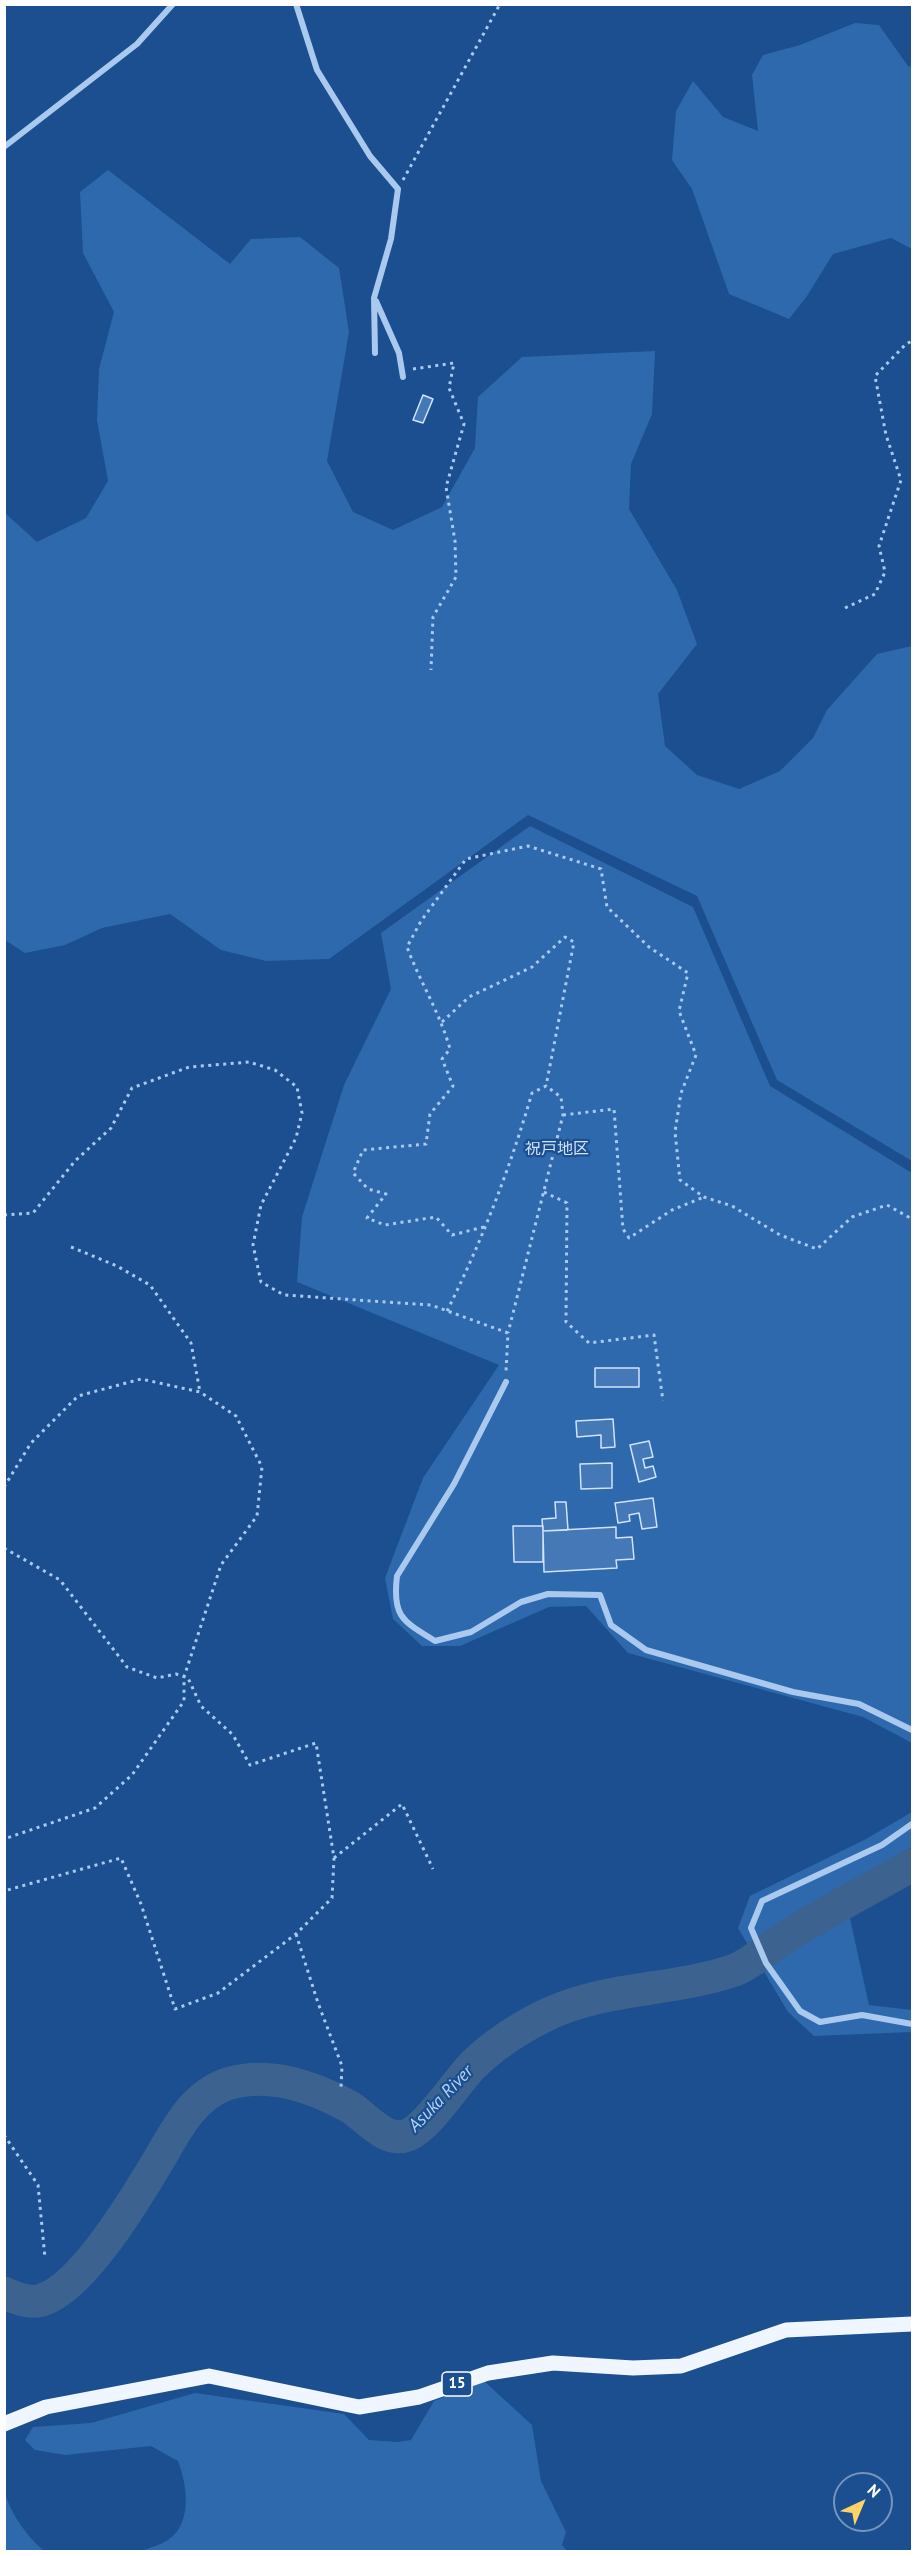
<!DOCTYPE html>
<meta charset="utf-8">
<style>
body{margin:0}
#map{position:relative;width:917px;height:2556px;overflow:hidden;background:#1b4f8f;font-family:"PT Sans",sans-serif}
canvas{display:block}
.frame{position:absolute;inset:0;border:6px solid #fff;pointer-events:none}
.north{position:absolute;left:833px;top:2472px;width:60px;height:60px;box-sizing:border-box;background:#1b4f8f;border:2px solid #7695bc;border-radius:50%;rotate:44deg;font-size:16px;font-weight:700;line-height:24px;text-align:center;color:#fff}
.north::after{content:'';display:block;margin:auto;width:21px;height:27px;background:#ffd166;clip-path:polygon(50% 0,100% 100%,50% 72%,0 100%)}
</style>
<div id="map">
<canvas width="917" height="2556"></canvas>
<div class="frame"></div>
<div class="north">N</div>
</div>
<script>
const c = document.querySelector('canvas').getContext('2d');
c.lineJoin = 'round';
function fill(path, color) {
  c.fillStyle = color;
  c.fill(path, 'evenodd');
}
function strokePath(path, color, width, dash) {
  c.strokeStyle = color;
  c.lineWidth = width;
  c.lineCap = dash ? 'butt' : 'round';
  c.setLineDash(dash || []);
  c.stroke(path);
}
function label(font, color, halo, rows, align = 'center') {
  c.font = font + ' "PT Sans","Noto Sans JP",sans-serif';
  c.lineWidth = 4.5;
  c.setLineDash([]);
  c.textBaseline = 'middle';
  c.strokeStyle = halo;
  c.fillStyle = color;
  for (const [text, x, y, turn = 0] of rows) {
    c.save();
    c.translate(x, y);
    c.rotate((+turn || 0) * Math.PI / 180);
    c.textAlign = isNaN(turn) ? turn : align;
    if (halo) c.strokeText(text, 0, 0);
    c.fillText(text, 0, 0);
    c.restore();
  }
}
fill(new Path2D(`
 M855,23L879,25L908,66L912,67V249L891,238L833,254L807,296L789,319L729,294L692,189L672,160L676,111L693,81L723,117L758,131L752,75L763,55L800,45Z
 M108,170L230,264L251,239L300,237L339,268L349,332L327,461L353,512L393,530L442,507L475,448L478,397L522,357L655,351L652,414L631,464L629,509L677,590L697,644L658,694L665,746L697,775L739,789L780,771L813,738L827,710L877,654L912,646V1161L777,1080L697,896L528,815L329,959L266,961L221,950L170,914L102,928L65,945L25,953L5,940V513L37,542L86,518L108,481L97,420L99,369L114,312L83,253L80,192Z
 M530,826L693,907L770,1086L912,1173V1743L863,1717L628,1653L586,1606L549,1607L460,1646H422L393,1619L385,1578L423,1478L499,1365L297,1282L302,1217L344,1085L391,989L381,933Z
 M912,1812V1847L844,1891L869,2005L912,2010V2032L814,2036L788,2012L738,1928L750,1896L866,1839Z
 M484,2381L532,2425L541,2481L566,2532L562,2545L567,2551H141C150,2548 160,2545 168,2540C193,2523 187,2485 178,2461L151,2446L65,2455L35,2450L25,2440L33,2427L91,2423L195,2393L344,2414L369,2440L397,2442L411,2440L434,2401Z
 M4,2490C10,2513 26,2535 44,2551H5Z`), '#2e69ad');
strokePath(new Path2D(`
 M4,2293C15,2298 31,2304 42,2300C82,2287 133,2203 155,2166C174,2135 190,2097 227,2084C268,2071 314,2087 350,2107C366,2117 386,2144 408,2135C428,2127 456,2083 472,2066C491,2047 517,2030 540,2018C601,1986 671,1992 735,1970C753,1963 769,1947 786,1937C827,1911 870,1889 912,1865`), '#3c6290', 33);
const building = new Path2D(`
 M423,395L433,399L423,423L413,420Z
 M595,1368H639V1387H595Z
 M613,1419L615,1447L601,1448V1435L577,1437L576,1421Z
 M649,1441L653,1457L643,1459L645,1468L653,1466L656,1477L639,1482L630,1445Z
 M612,1463V1488L581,1489L580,1464Z
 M653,1498L657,1527L642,1529L639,1513L629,1515L630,1521L618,1523L615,1503Z
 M555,1502H566L568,1530L543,1531L542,1519L556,1518Z
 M513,1526H543V1562H514Z
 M616,1527V1538L632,1537L634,1559L616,1560L617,1568L544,1572L543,1531Z`);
fill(building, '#4478b7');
strokePath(building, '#cfe3fa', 1.5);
strokePath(new Path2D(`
 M403,180L500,4
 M413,369L454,363L449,388L464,424L446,487L455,541L456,577L433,617L431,670
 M845,608L875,594L885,572L879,546L901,480L886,435L875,376L906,344L912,341
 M442,1022L469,997L532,967L565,937L574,942L546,1086
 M563,1115L614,1109L623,1229L629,1238L672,1210L704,1197
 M544,1192L567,1203L566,1322L589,1343L654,1335L663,1401
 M4,1215L33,1213L75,1161L111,1128L132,1088L189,1067L249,1062L275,1070L297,1087L302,1113L296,1138L261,1205L253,1245L261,1282L284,1295L431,1305L508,1333L506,1371
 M484,1227L452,1235L436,1217L385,1225L367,1218L386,1194L368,1189L353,1173L363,1150L426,1144L430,1114L453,1086L442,1059L450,1049C440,1013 420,982 407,947L421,921L466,859L528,846L601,869L607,907L649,947L688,973L679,1011L696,1055L681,1093L675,1132L680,1180L704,1197L732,1206L780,1235L817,1249L852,1217L887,1205L912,1219
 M71,1247L117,1266L150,1285L191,1343L200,1392
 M447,1311C482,1241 510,1168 532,1093L546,1086L561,1097L563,1115L508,1333
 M4,1487L31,1443L78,1396L141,1379L200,1392L236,1416L262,1467L257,1516L221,1565L184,1677V1701L132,1775L95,1808L4,1839
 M4,1548L60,1580L127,1667L157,1678L176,1674L188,1678L201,1706L233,1735L250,1765L316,1743L334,1858L332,1898L296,1934L218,1993L175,2009L141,1904L121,1858L4,1891
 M334,1858L402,1804L433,1869
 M296,1934L318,2003L342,2066L341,2088
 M4,2135L38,2185L45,2258`), '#a9c9ee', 3, [3, 4.5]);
strokePath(new Path2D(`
 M296,4L317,70L370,156L398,189L391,239L374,298L375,353
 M4,147L137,44L173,4
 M376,301L399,353L403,377
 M506,1382L454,1484L397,1576C392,1617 403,1621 435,1641L471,1632L521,1602L548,1594L600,1595L611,1625L646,1650L793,1692L859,1704L912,1730
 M912,1824L882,1845L762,1901L751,1928L766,1963L800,2011L820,2022L862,2015L912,2024`), '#a9c9ee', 6);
strokePath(new Path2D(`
 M4,2424L46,2407L209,2376L359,2407L419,2397L488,2373L553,2363L633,2368L681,2366L786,2330L912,2324`), '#f0f6ff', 15);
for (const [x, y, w] of [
 [457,2384,30]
]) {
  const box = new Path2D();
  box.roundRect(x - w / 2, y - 12, w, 24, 4.5);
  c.fillStyle = '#1b4f8f';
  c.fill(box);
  strokePath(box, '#fff', 1.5);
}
label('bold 15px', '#fff', null, [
 ["15",457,2384]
]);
label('16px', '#cfe3fa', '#1b4f8f', [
 ["祝戸地区",557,1149]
]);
label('italic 18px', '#b5d3f5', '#1b4f8f', [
 ["Asuka River",441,2099,-46]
]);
</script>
